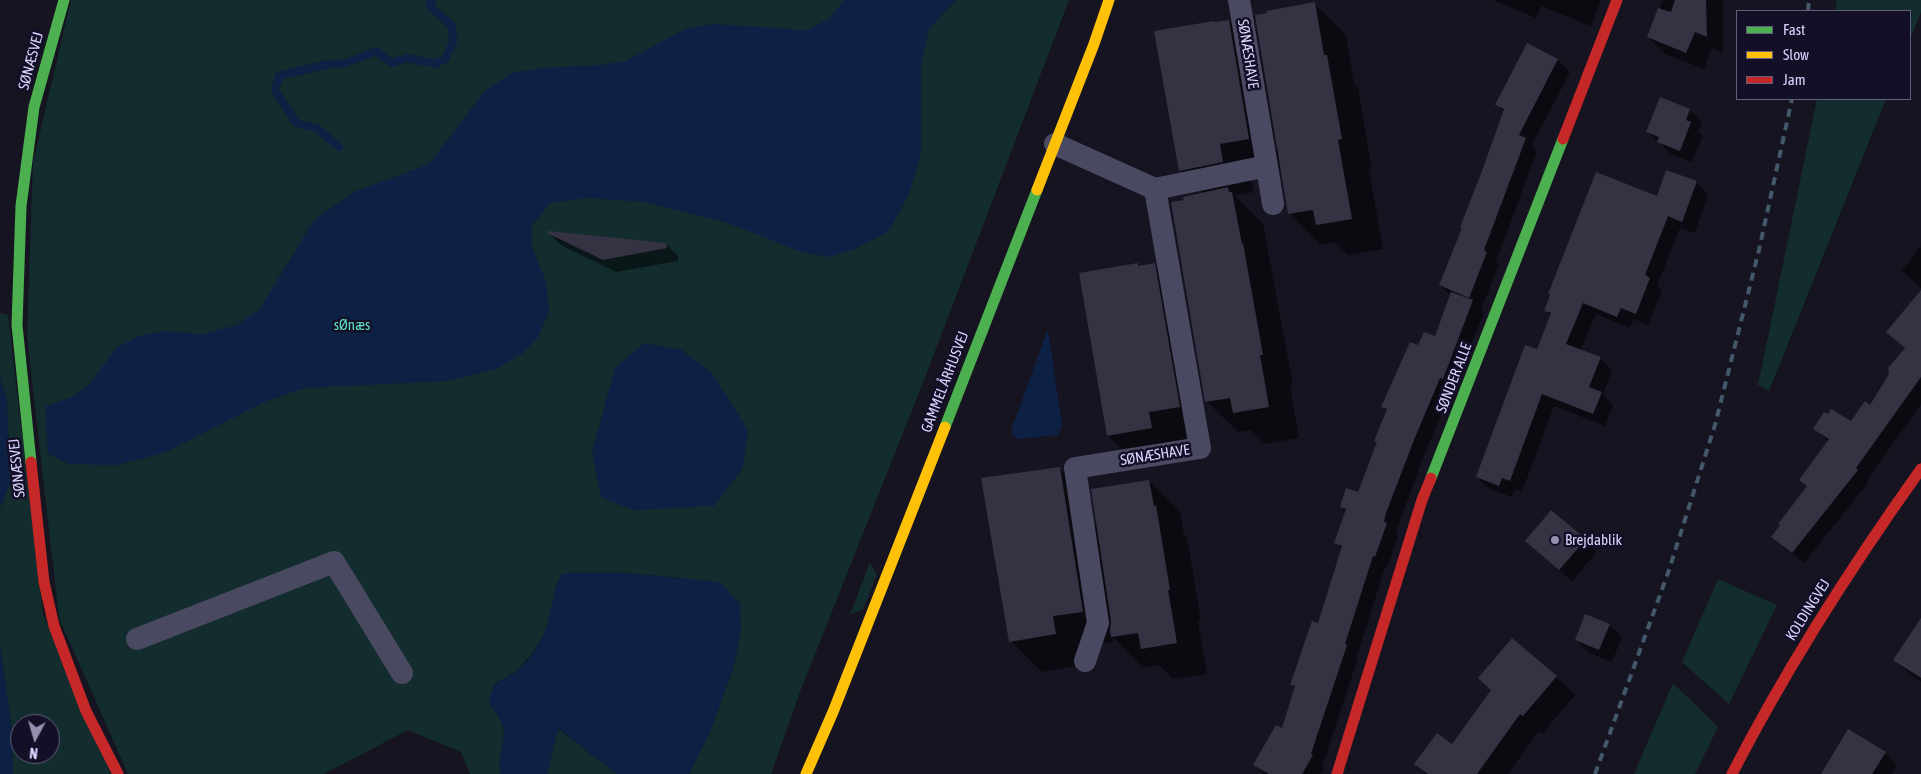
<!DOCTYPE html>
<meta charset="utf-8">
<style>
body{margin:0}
#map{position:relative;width:1921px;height:774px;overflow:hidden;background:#161421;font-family:"Asap Condensed",sans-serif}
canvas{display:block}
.legend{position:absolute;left:1736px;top:10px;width:175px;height:90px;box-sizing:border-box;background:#130f26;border:1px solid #625e7d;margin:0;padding:6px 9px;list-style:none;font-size:15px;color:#d9d4ff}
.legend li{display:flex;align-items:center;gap:10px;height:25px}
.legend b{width:25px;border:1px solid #625e7d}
.north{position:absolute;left:10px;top:714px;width:50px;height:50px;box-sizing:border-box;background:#130f26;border:1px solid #625e7d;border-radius:50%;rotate:186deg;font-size:14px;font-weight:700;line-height:20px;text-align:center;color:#d9d4ff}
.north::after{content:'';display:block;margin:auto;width:18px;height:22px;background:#9591b1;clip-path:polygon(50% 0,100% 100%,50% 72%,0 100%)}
</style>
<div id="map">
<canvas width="1921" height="774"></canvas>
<ul class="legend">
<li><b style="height:6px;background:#4caf50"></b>Fast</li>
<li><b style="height:6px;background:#ffc107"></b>Slow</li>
<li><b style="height:6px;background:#c62828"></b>Jam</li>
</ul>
<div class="north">N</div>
</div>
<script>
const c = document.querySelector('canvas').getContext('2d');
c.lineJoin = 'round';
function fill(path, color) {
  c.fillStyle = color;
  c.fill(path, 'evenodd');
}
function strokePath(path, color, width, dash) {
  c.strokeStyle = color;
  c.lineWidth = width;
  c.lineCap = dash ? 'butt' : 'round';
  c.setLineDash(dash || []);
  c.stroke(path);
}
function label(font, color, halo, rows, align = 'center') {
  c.font = font + ' "Asap Condensed",sans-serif';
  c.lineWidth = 5;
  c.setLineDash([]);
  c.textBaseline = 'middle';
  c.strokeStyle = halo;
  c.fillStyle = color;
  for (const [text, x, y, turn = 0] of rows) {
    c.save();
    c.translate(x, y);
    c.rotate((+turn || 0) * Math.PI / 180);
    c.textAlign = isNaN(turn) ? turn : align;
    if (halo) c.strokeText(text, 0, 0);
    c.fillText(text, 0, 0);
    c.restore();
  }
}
fill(new Path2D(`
 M71,0H1069L926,375L800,692L771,774H689L709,734L733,669L741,631L681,578L626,573H562L556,585L549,624L538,645L519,669L495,684L489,704C496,712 505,724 504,735C503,752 497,755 501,774H470L461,752L408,730L324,774H128L59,618L27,337L33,162Z
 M1837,0H1921V12L1910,40V11H1835Z
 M1817,99H1886L1769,391L1758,385Z
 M0,313L8,315L43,614L111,774H13L12,731L0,646V508L10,483L7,401L0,379ZM20,724H50V754H20Z
 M870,562L877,575L863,609L850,615Z
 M1718,579L1777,605L1729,704L1682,662Z
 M1673,683L1718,727L1695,774H1634Z
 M557,728L617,774H547Z`), '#132c2d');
fill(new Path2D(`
 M844,0H956L929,29L921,64V153L909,194L889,231L855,249L828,257L802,252L725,222L645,202L588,198L550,203L531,227L532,247L546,281L549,311L539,336L523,353L496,369L447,381L304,388L264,402L166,452L117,465L69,464L48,454L45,407L72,397L90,384L116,348L139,336L165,331L202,334L237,325L259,310L314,220L354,192L429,164L485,91L512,73L540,68L601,65L626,61L685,29L713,24L807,30L829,19Z
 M1048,329L1062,426L1058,435L1019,439L1012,435V428Z
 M644,343L682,350L712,373L748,430L743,468L714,506L633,510L601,497L592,452L615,368Z
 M0,379L7,401L10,483L0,508Z
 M562,573H626L720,582L740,604L741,631L733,669L709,734L689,774H617L558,728L547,774H501C497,755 503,752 504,735C505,724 496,712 489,704C492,677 502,684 519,669C526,663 533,653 538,645C553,622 550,595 562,573Z
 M0,646L12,731L13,774H0Z`), '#0d2144');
fill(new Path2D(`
 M1493,0H1601L1591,26L1541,6L1536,18Z
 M1663,0H1723V53L1712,48L1704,69L1665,54L1648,37Z
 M1315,4L1346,35L1354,84L1358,87L1372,170H1369L1383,249L1348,255L1335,242L1321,245L1289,214L1282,169L1250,174L1254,192L1235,196L1263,224L1293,385L1290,386L1299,438L1265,444L1251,430L1238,432L1206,401L1185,201L1203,194L1180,170L1215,24L1229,21L1260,52L1276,149H1279Z
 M1558,60L1570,72L1532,145L1537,151L1496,262L1499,265L1481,310L1484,313L1425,453L1398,526L1396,533L1398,536L1387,568L1385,567L1357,657L1358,658L1322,767L1324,768L1321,774H1264L1255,765L1282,730L1296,689L1291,684L1319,624L1343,550L1335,542L1346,512L1341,507L1358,494L1378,443L1375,440L1387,411L1383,407L1419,347L1435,337L1451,296L1440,285L1463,228L1504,112L1497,105Z
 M1661,98L1690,110L1702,122L1698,132L1703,136L1692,162L1671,154L1647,131Z
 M1696,182L1708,194L1695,233L1680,228L1657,286L1662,291L1648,325L1633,319L1630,328L1596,314L1580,351L1600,358L1612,370L1603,395L1613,405L1605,426L1554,406L1522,492L1515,489L1512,497L1489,489L1477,477L1538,351L1551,316L1545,310L1658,197Z
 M549,233L666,244L678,256V261L616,272L561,245Z
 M1920,247L1921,248V288L1902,271Z
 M1138,264L1140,267L1154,265L1185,296L1210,438L1180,443L1140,467L1108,436Z
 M1921,292V404L1867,480L1869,482L1804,563L1784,548L1772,537L1807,487L1800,480L1829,442L1815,429L1851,422L1870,406L1906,349L1899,343Z
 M1059,468L1091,499L1095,524L1098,528L1149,481L1180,512L1184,534L1187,537L1201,621H1198L1207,674L1173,679L1159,665L1143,668L1113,637V642L1084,647L1087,664L1042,672L1011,641Z
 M1585,540L1597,552L1572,581L1539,553Z
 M1921,620V682L1910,674L1895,659Z
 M1609,625L1622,637L1612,662L1589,653L1576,640Z
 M1512,640L1557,677L1575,695L1542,734L1539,731L1508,774H1426L1416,764L1452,746L1492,691Z
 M1885,753L1897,765L1892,774H1849Z`), '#0007');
strokePath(new Path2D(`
 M339,147L318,129L296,123L275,90L279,76L328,64H343L376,51L392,63L407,58L435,64L445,59L453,43L452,26L430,6L432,0`), '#0d2144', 8);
fill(new Path2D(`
 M1675,0H1706L1707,37L1695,32L1686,53L1647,37L1658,8L1671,12Z
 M1315,2L1324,55H1327L1342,139L1338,140L1352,219L1316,225L1313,210L1288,214L1255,15L1267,13L1266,11Z
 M1229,20L1249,139L1220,144L1223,162L1179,171L1154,31L1214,21V22Z
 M1527,43L1558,59L1519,135L1526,138L1484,250L1487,252L1469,298L1439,285L1462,228L1460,227L1482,171L1504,109L1495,105Z
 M1660,97L1690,109L1686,120L1691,122L1680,151L1657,142L1659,137L1646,132Z
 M1666,170L1697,181L1682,222L1668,216L1645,275L1650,278L1636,314L1621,308L1617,317L1583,303L1566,344L1601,357L1589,387L1602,392L1593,414L1542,394L1510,481L1502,478L1499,486L1476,477L1525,345L1537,349L1551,313L1544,311L1550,295L1548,294L1596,172L1657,196Z
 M1228,187L1229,192H1232L1242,244L1243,243L1263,355H1260L1269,407L1233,413L1230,398L1205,402L1171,202L1184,200L1183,197Z
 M548,231L666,243L667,248L603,260L547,233Z
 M1138,263V266L1155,263L1180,407L1149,412L1152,428L1107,436L1079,273Z
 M1921,290V377L1856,468L1858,470L1792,553L1771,537L1780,525L1778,524L1807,486L1799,480L1829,439L1813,429L1824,412L1828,414L1831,409L1851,421L1865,401L1870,405L1889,374L1888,368L1905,348L1886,332Z
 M1451,292L1473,300L1443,379L1440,378L1414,440L1386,513L1384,522L1387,523L1375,557L1373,556L1345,644L1347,645L1311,754L1313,755L1302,774H1269L1253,765L1276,725L1282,728L1295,686L1290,685L1312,621L1318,623L1342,546L1334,543L1346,509L1340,507L1346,488L1358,492L1377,442L1374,441L1387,409L1381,407L1410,342L1418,345L1424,332L1435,336Z
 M1060,467L1083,612L1053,616L1056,634L1009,642L981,478Z
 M1149,480L1154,506L1156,505L1170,590H1168L1177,643L1141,649L1138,633L1111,637L1110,629L1111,621L1091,489Z
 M1551,510L1586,539L1559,570L1525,541Z
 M1585,614L1610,624L1599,650L1575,640Z
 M1921,618V678L1893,660Z
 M1512,638L1557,676L1523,716L1520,714L1477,774H1428L1414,764L1437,733L1452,744L1491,690L1478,678Z
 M1848,729L1886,752L1872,774H1821Z`), '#343243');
strokePath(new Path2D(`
 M1239,0L1267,166
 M1055,144L1155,189L1267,166L1273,204
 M137,639L334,562L402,673
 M1085,661L1098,623L1075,468L1200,448L1155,189`), '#4a4962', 22);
strokePath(new Path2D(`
 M945,427L1037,190
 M31,462L17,325L21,206L34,107L64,0
 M1431,478L1563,139`), '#4caf50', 11);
strokePath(new Path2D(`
 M1037,190L1094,44L1109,0
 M806,774L833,712L945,427`), '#ffc107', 11);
strokePath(new Path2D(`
 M1563,139L1617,0
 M31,462L44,582L54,626L86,711L118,774
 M1337,774L1422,500L1431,478
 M1732,774C1787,667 1851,567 1921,469`), '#c62828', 11);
strokePath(new Path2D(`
 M1808,11L1809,0
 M1595,774L1668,573L1715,425L1759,250L1792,99`), '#43596b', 4, [8, 6]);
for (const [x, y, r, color] of [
 [1555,540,5,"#9591b1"]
]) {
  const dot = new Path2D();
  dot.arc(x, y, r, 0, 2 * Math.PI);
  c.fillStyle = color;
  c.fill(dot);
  strokePath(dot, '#130f26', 2);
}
label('15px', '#d9d4ff', '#130f26', [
 ["SØNÆSHAVE",1248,54,81],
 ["SØNÆSVEJ",31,61,-75],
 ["SØNDER ALLE",1454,378,-69],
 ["GAMMEL ÅRHUSVEJ",945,382,-69],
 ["SØNÆSHAVE",1155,455,-9],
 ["SØNÆSVEJ",17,468,-96],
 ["KOLDINGVEJ",1808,610,-58]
]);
label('15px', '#5fe0c0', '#130f26', [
 ["sØnæs",352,325]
]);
label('15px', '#d9d4ff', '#130f26', [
 ["Brejdablik",1565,540]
], 'left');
</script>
